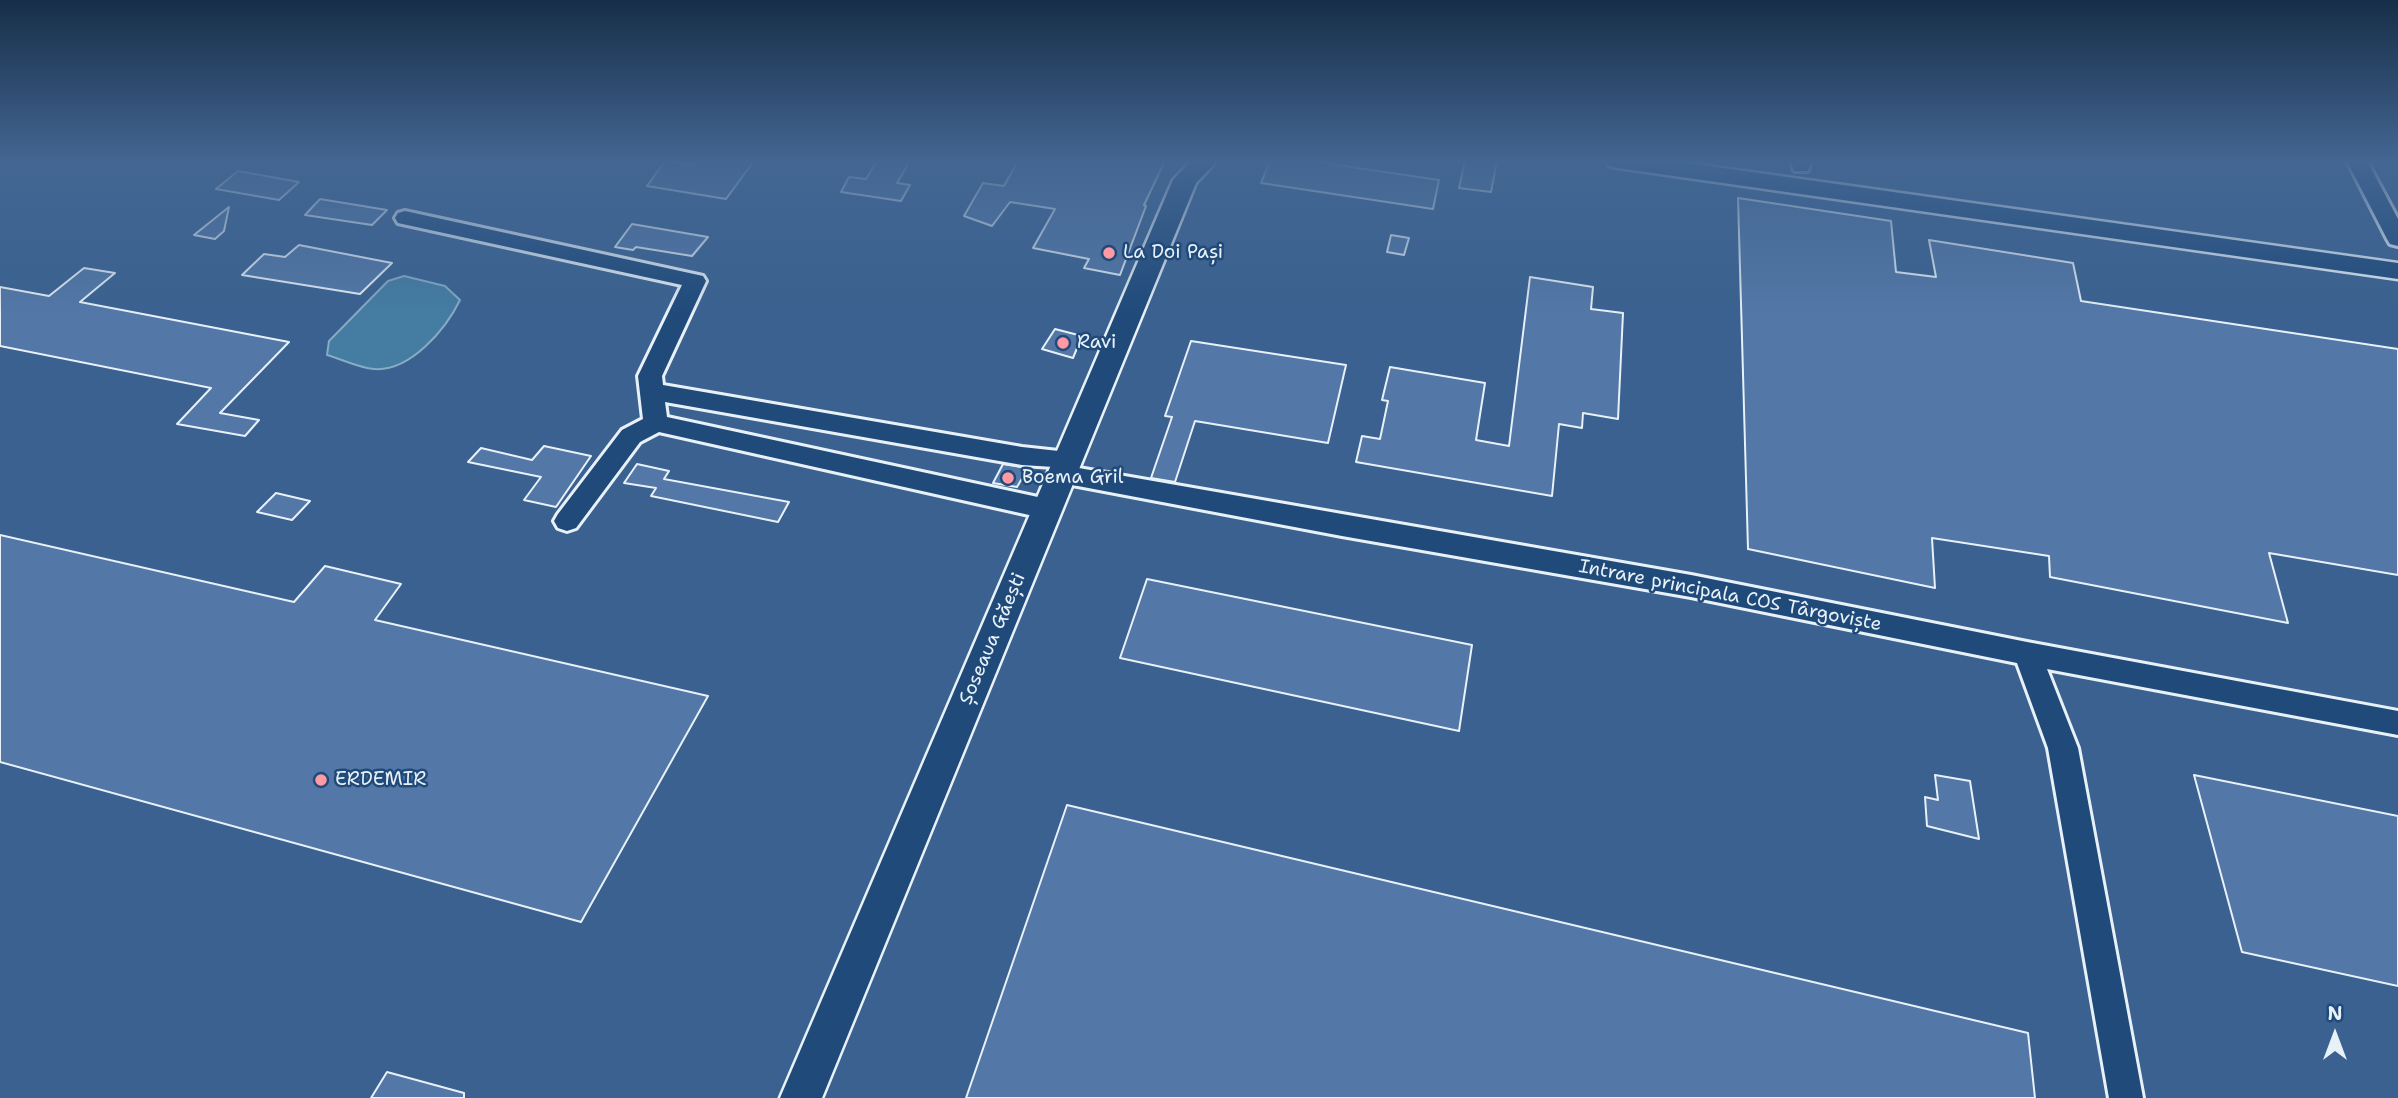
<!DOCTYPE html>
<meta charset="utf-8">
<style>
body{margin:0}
#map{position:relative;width:2398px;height:1098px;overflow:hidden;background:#295382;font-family:"Shantell Sans",sans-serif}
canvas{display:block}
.north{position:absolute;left:2300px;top:1000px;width:70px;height:70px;-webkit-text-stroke:5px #1f4a7a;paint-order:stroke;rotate:0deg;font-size:19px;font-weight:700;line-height:28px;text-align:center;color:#e8f1f8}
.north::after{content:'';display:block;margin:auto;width:24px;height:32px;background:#e8f1f8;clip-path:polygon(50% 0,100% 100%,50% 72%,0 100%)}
</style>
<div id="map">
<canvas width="2398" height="1098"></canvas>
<div class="north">N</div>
</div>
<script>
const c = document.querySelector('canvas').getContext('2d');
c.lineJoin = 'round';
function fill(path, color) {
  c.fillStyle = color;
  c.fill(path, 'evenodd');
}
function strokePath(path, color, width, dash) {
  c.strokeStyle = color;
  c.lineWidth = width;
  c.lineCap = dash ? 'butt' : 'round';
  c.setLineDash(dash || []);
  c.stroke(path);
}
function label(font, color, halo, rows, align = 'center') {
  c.font = font + ' "Shantell Sans",sans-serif';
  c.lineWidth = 5;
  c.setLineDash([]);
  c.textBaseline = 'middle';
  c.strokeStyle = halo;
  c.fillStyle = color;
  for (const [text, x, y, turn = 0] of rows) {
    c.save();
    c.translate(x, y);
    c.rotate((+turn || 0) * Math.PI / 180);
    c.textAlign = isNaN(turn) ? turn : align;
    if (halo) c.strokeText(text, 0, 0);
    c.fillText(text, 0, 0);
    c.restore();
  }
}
fill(new Path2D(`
 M0,161H2398V1098H0Z`), '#3a618f');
const water = new Path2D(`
 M404,276L445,286L460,300C446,329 410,372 374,369C359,368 341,359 327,355L329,341L388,281Z`);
fill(water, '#457ca1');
strokePath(water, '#86abc4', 2);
const building = new Path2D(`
 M665,161L692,165L695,161H754L726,199L647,186Z
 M877,161H910L897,183L910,185L901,201L841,192L849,177L866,179Z
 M1018,161H1165L1144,205L1146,206L1120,275L1084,268L1089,259L1033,248L1055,209L1010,202L992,226L964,216L983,183L1004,186Z
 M1270,161L1318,162L1439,180L1433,209L1261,183Z
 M1465,161H1497L1491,192L1459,188Z
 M238,171L299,182L279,200L216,189Z
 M1738,198L1891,221L1896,272L1936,277L1929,240L2073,263L2081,301L2398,349V575L2269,553L2288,623L2050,577L2049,556L1932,538L1935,588L1748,549Z
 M320,199L387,210L372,225L305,215Z
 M229,207L224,231L215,239L194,235Z
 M632,224L708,237L692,256L636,247L633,250L615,247Z
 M1391,235L1409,238L1404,255L1387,252Z
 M299,245L392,263L360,294L242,275L264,254L285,257Z
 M84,268L115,273L80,302L289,342L220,413L259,420L245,436L177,424L211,388L0,346V287L49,296Z
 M1530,277L1593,287L1591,309L1623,313L1618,419L1583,413L1582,428L1559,424L1552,496L1356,462L1362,436L1380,439L1388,401L1382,400L1390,367L1485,383L1476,440L1509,446Z
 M1055,329L1082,336L1073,358L1042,349Z
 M1191,341L1346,365L1328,443L1195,421L1175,482L1151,478L1172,417L1165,416Z
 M544,446L591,456L556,507L524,500L541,477L468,462L481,448L532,460Z
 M637,464L669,471L664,479L789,502L778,522L651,496L656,488L624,483Z
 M1003,464L1028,468L1017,487L993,483Z
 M276,493L310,501L292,520L257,512Z
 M0,535L294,602L325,566L401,584L375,620L708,696L581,922L0,762Z
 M1147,579L1472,645L1459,731L1120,658Z
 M1935,775L1970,781L1979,839L1927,826L1925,797L1938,800Z
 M2194,775L2398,816V986L2242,952Z
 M1067,805L2028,1033L2035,1098H966Z
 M387,1072L464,1093V1098H371Z`);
fill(building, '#5377a6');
strokePath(building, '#e8f1f8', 2);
const minor = new Path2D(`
 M1791,161H1811L1808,171H1794Z
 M2347,161H2367L2398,219V246L2390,244L2387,239Z
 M405,211L703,276L706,281L662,376L663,385L1022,447L1077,453L1080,459L1073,467L1691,575L2027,642L2398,711V735L2047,669L2078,748L2143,1098H2109L2048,748L2017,663L1691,597L1342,536L1062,483L1053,481L1049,474L1054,467L1022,465L665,402L667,417L1047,499L1056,502L1060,509L1056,516L1047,519L659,432L640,442L576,528L567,531L558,528L554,521L558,514L622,430L643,419L638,376L682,285L398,223L395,218L398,213Z`);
const major = new Path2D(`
 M1191,161H1217L1196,183L822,1098H780L1173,180Z
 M1606,161H1673L2398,263V279L1618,168L1609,166Z`);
strokePath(minor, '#e8f1f8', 6);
strokePath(major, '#e8f1f8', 5);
fill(minor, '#1f4a7a');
fill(major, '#1f4a7a');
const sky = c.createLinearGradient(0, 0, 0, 315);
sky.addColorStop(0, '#172e48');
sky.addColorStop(0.51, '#436692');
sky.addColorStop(1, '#43669200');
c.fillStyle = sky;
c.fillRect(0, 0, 2398, 315);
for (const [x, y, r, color] of [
 [1109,253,7,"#ff9aa2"],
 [1063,343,7,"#ff9aa2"],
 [1008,478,7,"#ff9aa2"],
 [321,780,7,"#ff9aa2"]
]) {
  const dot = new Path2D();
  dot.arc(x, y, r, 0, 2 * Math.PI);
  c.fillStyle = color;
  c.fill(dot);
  strokePath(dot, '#1f4a7a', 2.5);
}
label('19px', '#e8f1f8', '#1f4a7a', [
 ["La Doi Pași",1123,253],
 ["Ravi",1077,343],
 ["Boema Gril",1022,478],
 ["ERDEMIR",335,780]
], 'left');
label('19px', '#e8f1f8', '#1f4a7a', [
 ["Intrare principala COS Târgoviște",1730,596,11],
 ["Șoseaua Găești",993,639,-67]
]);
</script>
